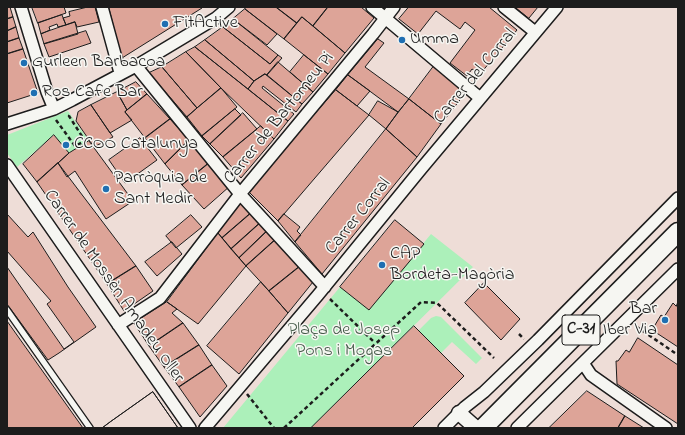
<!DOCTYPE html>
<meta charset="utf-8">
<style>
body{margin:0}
#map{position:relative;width:685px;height:435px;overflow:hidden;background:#eeddd7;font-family:"Indie Flower",sans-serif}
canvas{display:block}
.frame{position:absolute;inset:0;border:8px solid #1c1c1c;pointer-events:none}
</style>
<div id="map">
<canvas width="685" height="435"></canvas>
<div class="frame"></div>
</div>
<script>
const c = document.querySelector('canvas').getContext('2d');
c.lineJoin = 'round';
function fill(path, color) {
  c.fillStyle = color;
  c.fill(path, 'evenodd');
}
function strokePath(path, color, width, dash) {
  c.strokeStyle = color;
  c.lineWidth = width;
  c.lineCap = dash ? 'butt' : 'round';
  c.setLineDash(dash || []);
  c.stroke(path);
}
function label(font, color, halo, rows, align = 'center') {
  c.font = font + ' "Indie Flower",sans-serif';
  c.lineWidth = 3;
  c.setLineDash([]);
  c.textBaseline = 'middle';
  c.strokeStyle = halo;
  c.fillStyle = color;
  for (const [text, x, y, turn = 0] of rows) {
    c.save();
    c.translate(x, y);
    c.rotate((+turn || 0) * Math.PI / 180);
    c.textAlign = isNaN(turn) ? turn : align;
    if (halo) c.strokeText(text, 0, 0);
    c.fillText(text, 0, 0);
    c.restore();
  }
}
fill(new Path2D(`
 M68,111L89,141L69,153L54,135L17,167L7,153V135Z
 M431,234L473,267L311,428H223L340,287L369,309Z
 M436,316L441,317L482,358L476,364L452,342L441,353L418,331L431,318Z`), '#acf0ba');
const building = new Path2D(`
 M7,7H10L13,17L7,19Z
 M32,7H64L66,13L38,23Z
 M88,7H95L99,22L77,27L75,22L66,25L63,18L70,16L69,12Z
 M109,7H201L202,8L122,58Z
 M247,7H276L297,23L284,39L245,9Z
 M276,7H328L313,26L302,17L297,23Z
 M328,7H361L374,18L345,53L313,26Z
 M409,7H489L517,30L480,74L472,69L467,76L450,63L475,30L465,22L460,29L436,11L418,34L399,19Z
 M515,7H538L529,18Z
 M245,9L277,34L267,45L233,19Z
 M62,15L66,25L58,27L57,24L49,27L50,30L41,34L38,23Z
 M13,17L16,27L7,31V19Z
 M302,17L345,53L328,74L284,39Z
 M233,19L278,55L270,64L223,27Z
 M75,22L78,34L44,44L41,34Z
 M16,27L19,38L7,42V31Z
 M223,27L270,64L278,55L282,58L267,75L265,74L254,81L205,40Z
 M86,31L91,43L49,57L44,44Z
 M19,38L23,49L7,54V42Z
 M378,39L384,43L365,67L409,99L398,112L348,75Z
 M205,40L254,81L248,89L195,47Z
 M195,47L288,121L274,139L221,88L186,52Z
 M23,49L38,93L7,103V54Z
 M186,52L221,88L197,108L162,67Z
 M304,55L328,74L313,92L290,72Z
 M278,62L313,92L302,104L267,75Z
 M434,66L467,91L441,124L409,99Z
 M162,67L197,108L187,117L149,73Z
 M265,74L302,104L296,112L263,86L262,88L294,114L288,121L248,89L254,81Z
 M348,75L370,91L357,106L336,90Z
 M136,82L147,94L127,110L117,92Z
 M221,88L237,107L202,136L187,117Z
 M336,90L369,115L278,221L248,191Z
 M117,92L127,110L125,112L132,120L110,133L91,105Z
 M147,94L170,119L145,138L125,112Z
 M409,99L441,124L417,157L386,129Z
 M378,101L398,112L386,129L369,115Z
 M91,105L113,137L94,147L76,121L78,112Z
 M235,109L241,115L210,144L202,136Z
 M243,113L257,129L223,157L210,144Z
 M170,119L189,140L165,164L145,138Z
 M261,126L274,139L241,178L223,157Z
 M386,129L417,157L322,274L295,242Z
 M54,135L69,153L37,182L23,164Z
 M140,138L157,160L125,183L109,160Z
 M189,140L209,163L182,185L165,164Z
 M89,141L133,201L106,219L75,171L67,177L58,163L69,153Z
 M58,163L136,266L107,284L37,182Z
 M209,163L230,186L204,209L182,185Z
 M241,202L251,213L222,238L218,233Z
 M251,213L260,223L231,249L222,238Z
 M7,214L28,237L33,232L68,287L96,327L59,353L48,360L7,304V267L64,349L74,342L47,304L51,301L7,251Z
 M284,214L300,227L297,231L301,235L295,242L278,221Z
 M191,215L202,227L176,248L166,236Z
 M395,220L424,244L369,310L340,287Z
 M260,223L267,231L239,258L231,249Z
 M267,231L275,240L246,266L239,258Z
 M218,233L246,266L198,324L167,302Z
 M275,240L299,267L269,291L246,266Z
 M172,242L182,254L157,276L145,262Z
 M136,266L153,291L124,311L107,284Z
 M299,267L313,282L288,313L269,291Z
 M261,282L288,313L239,374L207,346Z
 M484,283L520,319L501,340L465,303Z
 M167,302L177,309L172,313L183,323L149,346L134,323Z
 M678,302V347L652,330L661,315L664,317L673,303L676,306Z
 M7,321L83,428H7Z
 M183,323L199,345L164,367L149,346Z
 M414,326L464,376L412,428H311Z
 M638,338L678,365V424L617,384L616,361H618L626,350L629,352Z
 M199,345L212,365L179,387L164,367Z
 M212,365L227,386L200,417L179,387Z
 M587,391L625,416L618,428H549Z
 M153,392L178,428H102L110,422Z
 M153,392L178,428H102L110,422Z
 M625,416L644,428H618Z`);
fill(building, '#dda498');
strokePath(building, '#1c1c1c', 1);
const service = new Path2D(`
 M7,310L90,428`);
const minor = new Path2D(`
 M21,7L47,92L54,109
 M102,7L119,69L121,74
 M372,7L480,98
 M504,7L535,32
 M136,66L240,194L325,287
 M7,124L54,109L72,100L136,66L216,18L229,7
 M7,165L190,428
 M118,325L160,298L240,194L373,34L394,7
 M583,363L591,375L666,428
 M205,428L318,295L421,169L557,7
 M444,428L465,407L484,392L538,340L678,198
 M517,428L678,269`);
const tertiary = new Path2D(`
 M459,413L476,428`);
const primary = new Path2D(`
 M483,428L678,232`);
strokePath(service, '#1c1c1c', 8);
strokePath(minor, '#1c1c1c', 14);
strokePath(tertiary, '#1c1c1c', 17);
strokePath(primary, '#1c1c1c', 21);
strokePath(new Path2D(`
 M56,120L75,146L85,141L69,116L70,114
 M330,299L375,343
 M637,327L678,355
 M519,334L524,339
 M247,394L274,428
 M284,428L421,302L437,303L494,358`), '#1c1c1c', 2.5, [4, 3]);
strokePath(service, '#f6f6f2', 5.5);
strokePath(minor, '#f6f6f2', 11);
strokePath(tertiary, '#f6f6f2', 14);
strokePath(primary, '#f6f6f2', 18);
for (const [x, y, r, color] of [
 [165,24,4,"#1f6fb2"],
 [402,40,4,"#1f6fb2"],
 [24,63,4,"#1f6fb2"],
 [34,93,4,"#1f6fb2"],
 [66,145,4,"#1f6fb2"],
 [106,189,4,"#1f6fb2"],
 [382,265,4,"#1f6fb2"],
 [665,320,4,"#1f6fb2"]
]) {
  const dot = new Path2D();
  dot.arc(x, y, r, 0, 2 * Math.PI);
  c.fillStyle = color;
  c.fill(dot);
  strokePath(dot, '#f6f6f2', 1.5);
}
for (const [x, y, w] of [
 [581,330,38]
]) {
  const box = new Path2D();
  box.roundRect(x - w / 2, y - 15, w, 30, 3);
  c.fillStyle = '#f6f6f2';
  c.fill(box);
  strokePath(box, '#1c1c1c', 1);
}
label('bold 17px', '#1c1c1c', null, [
 ["C-31",581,330]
]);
label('18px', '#1c1c1c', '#f6f6f2', [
 ["FitActive",173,24],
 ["Umma",410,40],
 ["Gurleen Barbacoa",32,63],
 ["Ros Cafe Bar",42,93],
 ["CCOO Catalunya",74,145],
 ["Parròquia de",114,179],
 ["Sant Medir",114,200],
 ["CAP",390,255],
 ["Bordeta-Magòria",390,276],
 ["Bar",657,310,"right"],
 ["Iber Via",657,331,"right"]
], 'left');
label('18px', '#1c1c1c', '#f6f6f2', [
 ["Carrer del Corral",476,77,-50],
 ["Carrer de Bartomeu Pi",280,119,-51],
 ["Carrer Corral",359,217,-51],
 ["Carrer de Mossèn Amadeu Oller",113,287,55]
]);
label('18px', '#475c4b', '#f6f6f2', [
 ["Plaça de Josep",344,331],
 ["Pons i Mogas",344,352]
]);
</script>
